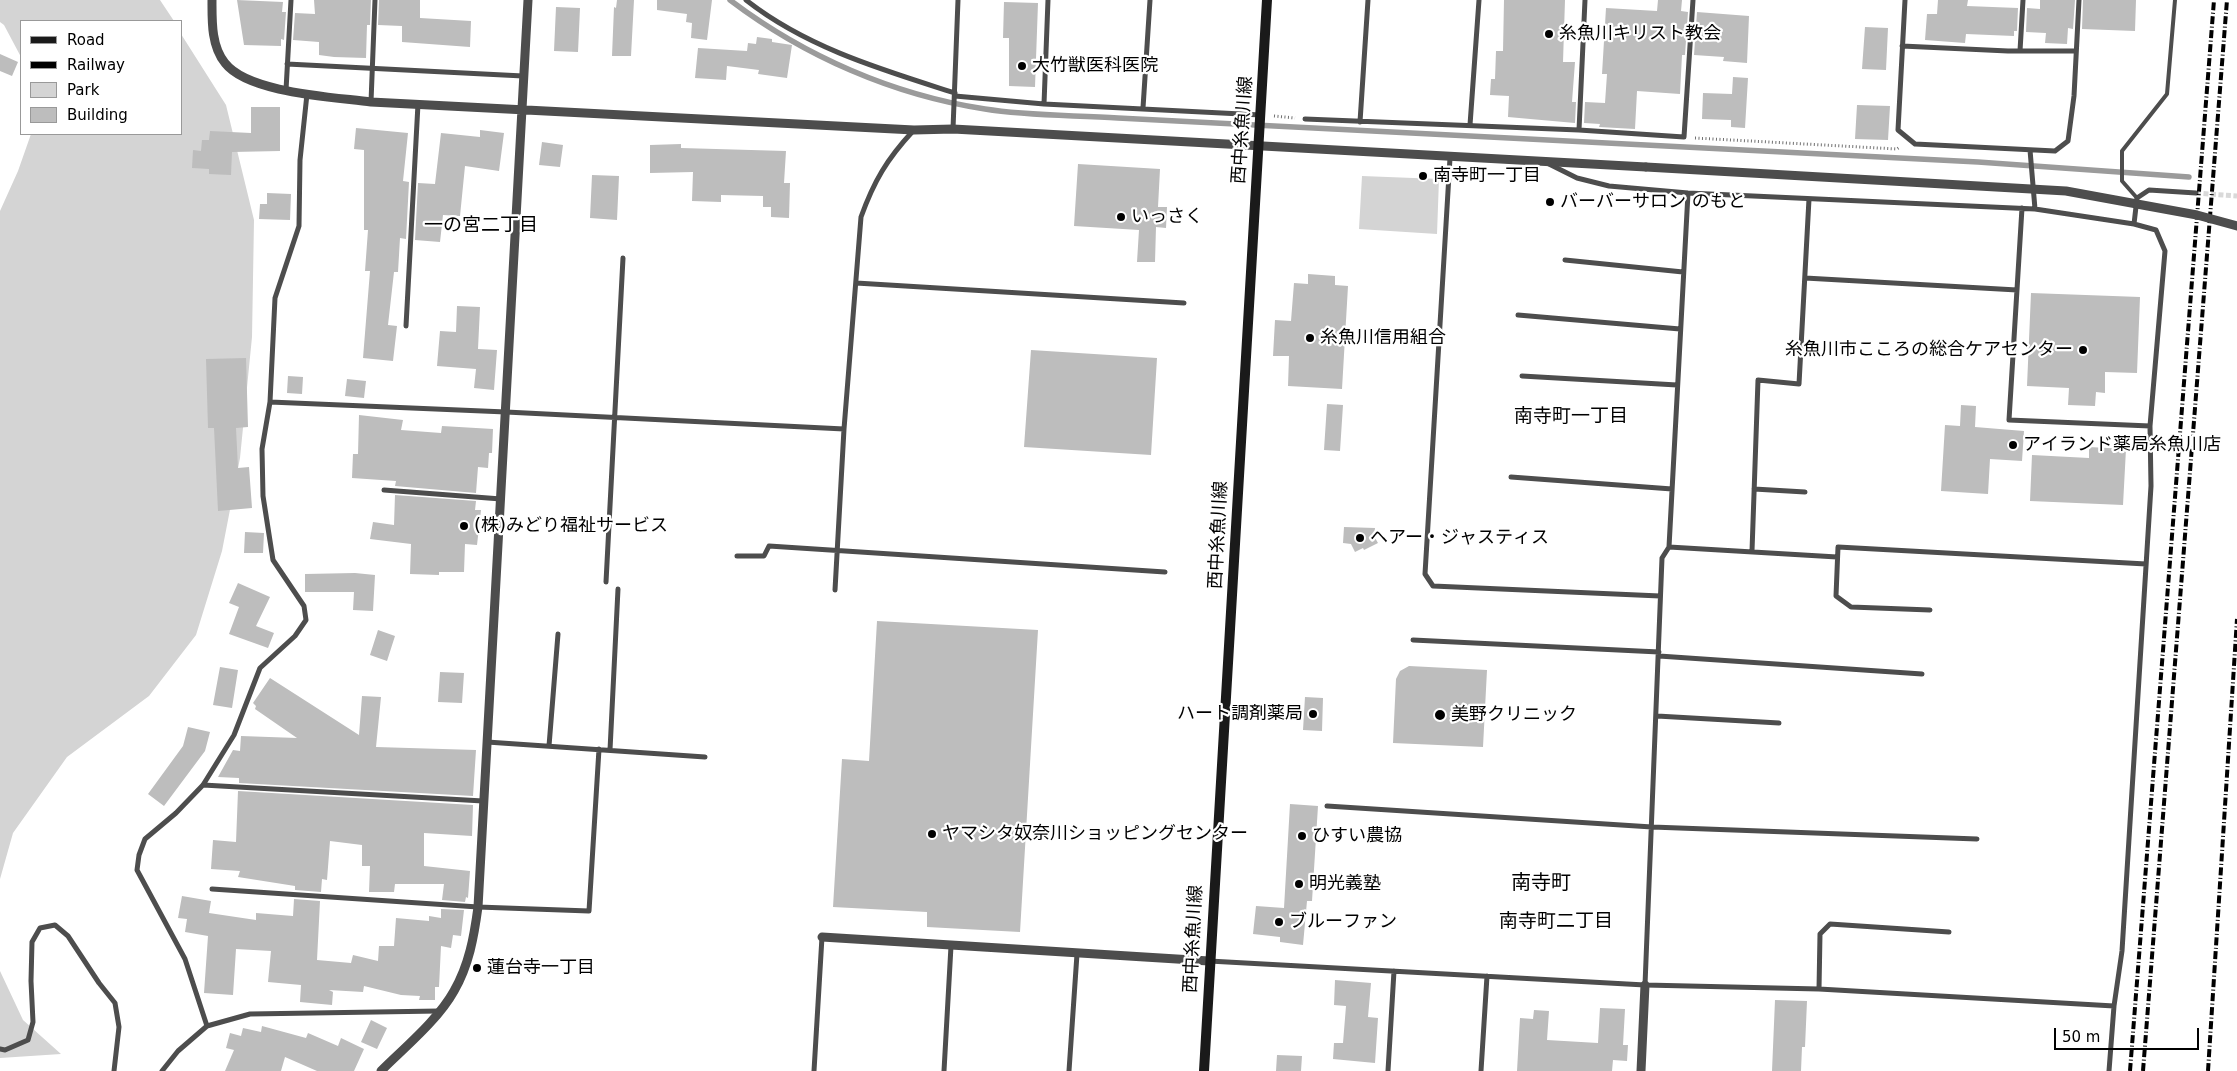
<!DOCTYPE html>
<meta charset="utf-8">
<style>
body{margin:0}
#map{position:relative;width:2237px;height:1071px;overflow:hidden;background:#fff;font-family:"DejaVu Sans",sans-serif}
canvas{display:block}
.legend{position:absolute;left:20px;top:20px;width:162px;height:115px;box-sizing:border-box;background:#fff;border:1px solid #999;margin:0;padding:6px 9px;list-style:none;font-size:15px;color:#000}
.legend li{display:flex;align-items:center;gap:10px;height:25px}
.legend b{width:25px;border:1px solid #999}
.scale{position:absolute;left:2054px;top:1028px;width:145px;height:22px;box-sizing:border-box;border:2px solid #000;border-top:0;padding-left:6px;font-size:15px;line-height:18px;white-space:nowrap;color:#000;-webkit-text-stroke:4px #fff;paint-order:stroke}
</style>
<div id="map">
<canvas width="2237" height="1071"></canvas>
<ul class="legend">
<li><b style="height:6px;background:#1a1a1a"></b>Road</li>
<li><b style="height:6px;background:#000"></b>Railway</li>
<li><b style="height:14px;background:#d4d4d4"></b>Park</li>
<li><b style="height:14px;background:#bdbdbd"></b>Building</li>
</ul>
<div class="scale">50 m</div>
</div>
<script>
const c = document.querySelector('canvas').getContext('2d');
c.lineJoin = 'round';
function fill(path, color) {
  c.fillStyle = color;
  c.fill(path, 'evenodd');
}
function strokePath(path, color, width, dash) {
  c.strokeStyle = color;
  c.lineWidth = width;
  c.lineCap = dash ? 'butt' : 'round';
  c.setLineDash(dash || []);
  c.stroke(path);
}
function label(font, color, halo, rows, align = 'center') {
  c.font = font + ' "DejaVu Sans","Noto Sans JP",sans-serif';
  c.lineWidth = 4.5;
  c.setLineDash([]);
  c.textBaseline = 'middle';
  c.strokeStyle = halo;
  c.fillStyle = color;
  for (const [text, x, y, turn = 0] of rows) {
    c.save();
    c.translate(x, y);
    c.rotate((+turn || 0) * Math.PI / 180);
    c.textAlign = isNaN(turn) ? turn : align;
    if (halo) c.strokeText(text, 0, 0);
    c.fillText(text, 0, 0);
    c.restore();
  }
}
fill(new Path2D(`
 M0,0H160L174,21H21V57L4,25L0,22Z
 M181,34L226,105L254,220L252,337L240,458L222,551L196,635L149,696L67,757L13,833L0,879V211L18,171L31,134H181Z
 M1362,176L1439,179L1437,234L1359,229Z
 M0,971L23,1020L61,1054L0,1058Z`), '#d4d4d4');
strokePath(new Path2D(`
 M730,0C804,56 893,95 985,109C1028,116 1074,115 1118,118L1978,162L2189,177`), '#9b9b9b', 5.5);
fill(new Path2D(`
 M237,0L283,2L282,12H286L284,40L281,39V46L244,45Z
 M314,0H371L370,25H367L366,58L334,57L319,55V42L293,40L295,13L315,14Z
 M379,0H420V18L471,21L470,47L402,42V26L378,25Z
 M617,0H634L631,56H612L614,7L616,8Z
 M657,0H712L707,40L691,38L692,23L686,22L687,14L657,10Z
 M1504,0H1565L1563,62H1575L1572,102H1576L1575,123L1508,117L1509,96L1490,95L1491,79H1495L1496,51H1503Z
 M1658,0H1682L1681,11L1688,12L1685,55H1682L1680,94L1637,91L1635,129L1599,127L1600,124L1584,123L1585,102L1605,103L1607,74H1602L1606,8L1657,11Z
 M1938,0H1968L1967,6L2018,8L2017,31H2014V36L1966,34L1965,43L1925,40L1927,14H1937Z
 M2040,0H2075L2073,29L2068,28L2067,44L2045,43L2046,33L2026,32L2027,8L2040,9Z
 M2083,0H2136L2135,31L2082,29Z
 M1004,2L1038,3L1035,87L1009,86V38H1003Z
 M556,7L580,8L578,52L554,51Z
 M1697,12L1749,16L1747,63L1723,61L1724,57L1694,55Z
 M1865,27L1888,28L1886,70L1862,69Z
 M757,37L772,39V42L792,45L787,78L758,74L759,70L727,66L726,80L695,78L698,48L747,51L748,43L756,44Z
 M0,54L18,62L12,76L0,71Z
 M1733,77L1748,78L1745,128L1731,127V120L1702,119L1703,93L1732,94Z
 M1857,105L1890,106L1888,140L1855,139Z
 M251,107H280V151L232,152L231,175L209,174V169L192,168L193,150L201,151L202,140H209L210,131L251,133Z
 M356,128L408,133L403,181L409,182L406,239L400,238L398,272H394L388,325L397,326L393,361L363,358L370,271H365L368,230H364V150L354,149Z
 M480,130L504,133L499,171L465,166L460,216L443,215L440,242L415,240L418,183L435,184L441,133L480,137Z
 M542,142L563,145L560,167L539,165Z
 M681,144V148L786,151L784,183H790L789,218L771,217V207H763V196L721,195V202L692,201L693,172L650,173V145Z
 M1078,164L1160,169L1158,207H1167L1166,228L1156,227L1155,262H1137L1139,230L1074,226Z
 M592,175L619,176L617,220L590,218Z
 M267,193L291,194L290,220L259,219L260,204H267Z
 M1308,274L1335,276V285L1348,286L1342,389L1288,386L1289,356H1273L1275,320L1291,321L1294,283L1308,284Z
 M2031,293L2140,297L2137,373L2105,372V393L2096,392L2095,406L2068,405L2069,388L2027,386Z
 M457,306L480,307L478,349L497,350L494,390L474,388L476,369L437,366L440,331L456,332Z
 M1031,350L1157,358L1151,455L1024,447Z
 M246,358L248,427L236,428L238,468L249,467L252,508L218,511L214,428H208L206,359Z
 M288,376L303,377L302,394L287,393Z
 M347,379L366,381L364,398L345,396Z
 M1327,404L1343,405L1340,451L1324,450Z
 M1961,405L1976,406L1975,427L2024,431L2022,461L1990,459L1988,494L1941,491L1945,425L1960,426Z
 M359,415L403,420L401,430L441,433L442,426L493,429L492,453H489L488,468L478,467L476,493L395,486L396,481L352,478L353,454H358Z
 M2089,447L2126,449L2123,505L2030,501L2032,455L2089,458Z
 M395,495L476,501L475,510H481L477,545L465,544L464,572H439V575L410,574L411,544L370,539L373,522L394,525Z
 M1344,527L1375,528L1374,536L1378,543L1364,550L1363,548L1355,552L1351,544L1343,543Z
 M245,532L264,533L263,553H244Z
 M355,573L375,575L373,611L353,610L354,592H305V574Z
 M238,583L270,597L256,626L274,633L268,648L229,634L239,607L229,603Z
 M877,621L1038,630L1020,932L927,927V912L833,907L842,759L869,761Z
 M378,630L395,636L387,661L370,655Z
 M1409,666L1487,670L1483,747L1393,743L1396,679L1400,671Z
 M220,667L238,670L232,708L213,705Z
 M440,672L464,673L462,703L438,702Z
 M270,678L359,735L362,696L381,697L376,747L476,750L473,796L239,783V778L218,777L233,750L240,751L241,736L297,738L255,709L256,706L253,703Z
 M1305,697L1323,698L1322,731L1303,730Z
 M188,727L210,732L205,751L164,806L148,794L183,746Z
 M238,791L473,805L472,836L424,833V866L470,871L468,898L466,897L465,902L442,900L444,884H395L394,892H369L370,866H362V845L330,841L327,880L322,879L321,892L295,890V886L238,877L240,871L211,869L213,840L236,842Z
 M1290,804L1318,806L1312,901H1307L1303,945L1280,942V937L1253,934L1256,906L1284,908Z
 M182,896L211,901L209,913L256,920V913L293,916L294,899L320,901L317,960L351,963L353,955L378,961L379,946H394L396,918L429,921V916L441,918V909L464,910L461,936L453,935L451,948L441,946L439,987H435V1000H419L420,996L401,995L364,986L363,992L329,990L333,992L332,1005L300,1002L301,985L268,982L271,951L236,949L233,995L204,993L208,936L185,932L187,919L178,918Z
 M1335,980L1371,983L1368,1017L1378,1018L1375,1063L1333,1059L1334,1043H1343L1346,1006L1334,1005Z
 M1775,1000L1807,1001L1805,1047H1802L1801,1071H1772Z
 M1600,1008L1625,1009L1623,1045H1628L1627,1061L1613,1060L1612,1071H1517L1520,1018L1533,1019L1534,1010L1549,1011L1547,1040L1598,1043Z
 M371,1020L387,1028L377,1049L361,1042Z
 M262,1026L306,1038L308,1033L338,1046L341,1038L364,1049L354,1071H317L285,1057L281,1071H225L234,1050L226,1048L230,1033L241,1036L243,1028L261,1032Z
 M1277,1055L1302,1056L1301,1071H1276Z`), '#bdbdbd');
strokePath(new Path2D(`
 M2196,193L2237,196`), '#d9d9d9', 5, [5, 2.5]);
strokePath(new Path2D(`
 M1274,116L1295,118
 M1695,138L1897,149L1900,147`), '#6f6f6f', 3, [1, 2.5]);
strokePath(new Path2D(`
 M2137,198L2122,181V151L2167,94L2175,0`), '#4d4d4d', 4);
strokePath(new Path2D(`
 M746,0C807,48 883,70 955,93
 M1905,0L1898,130L1915,144L2055,151L2068,141L2074,96L2079,0
 M1902,46L2008,51H2076
 M2020,51L2023,0
 M287,64L523,76
 M286,90L291,0
 M955,96L1044,104L1261,115
 M371,102L375,0
 M1044,104L1048,0
 M1143,108L1150,0
 M1305,119L1579,130L1684,137L1693,0
 M1360,122L1368,0
 M1470,125L1479,0
 M953,129L958,0
 M1579,130L1585,0
 M2030,150L2035,209
 M1450,158L1425,574L1433,586L1660,596
 M1547,163L1577,178L1609,186L1688,193L2035,209L2134,224L2156,230L2165,251L2150,426L2151,486L2122,951L2114,1006L2109,1071
 M2022,208L2009,420L2150,426
 M2134,224L2137,198L2149,190L2196,193
 M1565,260L1683,272
 M1805,278L2017,290
 M856,283L1184,303
 M1518,315L1680,329
 M406,326L418,104
 M1522,376L1677,385
 M270,402L506,412L844,429L861,217C874,181 887,159 913,131
 M1511,477L1672,489
 M1754,489L1805,492
 M384,490L501,499
 M1669,547L1837,557
 M1752,551L1758,380L1799,384L1809,199
 M737,556H764L769,546L1165,572
 M606,582L623,258
 M835,590L844,429
 M1930,610L1851,607L1836,596L1838,547L2146,564
 M1413,640L1659,652
 M1659,656L1922,674
 M1657,716L1779,723
 M487,742L705,757
 M549,746L558,634
 M610,750L618,589
 M203,785L483,801
 M1327,806L1652,827L1977,839
 M212,889L478,907L589,911L599,749
 M1209,961L1645,985L1819,989L2114,1006
 M1645,985L1662,558L1669,547L1688,193
 M1819,989L1820,934L1830,924L1949,932
 M207,1026L185,959L137,870L139,855L145,839L176,813L203,785L234,735L260,668L295,636L306,620L304,606L273,560L263,496L262,449L270,402L275,298L299,226L300,160L307,94
 M0,1049L5,1050L28,1040L33,1022L31,981L32,942L40,928L55,925L68,936L99,983L115,1003L119,1027L114,1071
 M162,1071L178,1051L207,1026L250,1014L439,1011
 M814,1071L822,937
 M944,1071L951,946
 M1069,1071L1077,954
 M1388,1071L1394,971
 M1481,1071L1487,976`), '#4d4d4d', 5);
strokePath(new Path2D(`
 M212,0C212,20 211,46 225,63C248,93 334,97 371,102L914,130L953,129L1646,167
 M822,937L1209,961
 M381,1071C404,1048 438,1020 454,991C469,965 474,937 478,907L528,0
 M1641,1071L1645,985`), '#4d4d4d', 9);
strokePath(new Path2D(`
 M1204,1071L1267,0`), '#1a1a1a', 10);
strokePath(new Path2D(`
 M2130,1071L2214,0
 M2143,1071L2227,0
 M2208,1071L2237,619`), '#000', 4, [8, 2.5, 1, 2.5]);
strokePath(new Path2D(`
 M1646,167L2066,191L2197,215L2237,226`), '#4d4d4d', 9);
for (const [x, y, r, color] of [
 [1549,34,5,"#000"],
 [1022,66,5,"#000"],
 [1423,176,5,"#000"],
 [1550,202,5,"#000"],
 [1121,217,5,"#000"],
 [1310,338,5,"#000"],
 [2083,350,5,"#000"],
 [2013,445,5,"#000"],
 [464,526,5,"#000"],
 [1360,538,5,"#000"],
 [1313,714,5,"#000"],
 [1440,715,6,"#000"],
 [932,834,5,"#000"],
 [1302,836,5,"#000"],
 [1299,884,5,"#000"],
 [1279,922,5,"#000"],
 [477,968,5,"#000"]
]) {
  const dot = new Path2D();
  dot.arc(x, y, r, 0, 2 * Math.PI);
  c.fillStyle = color;
  c.fill(dot);
  strokePath(dot, '#fff', 2);
}
label('18px', '#000', '#fff', [
 ["糸魚川キリスト教会",1559,34],
 ["大竹獣医科医院",1032,66],
 ["南寺町一丁目",1433,176],
 ["バーバーサロン のもと",1560,202],
 ["いっさく",1131,217],
 ["糸魚川信用組合",1320,338],
 ["糸魚川市こころの総合ケアセンター",2073,350,"right"],
 ["アイランド薬局糸魚川店",2023,445],
 ["(株)みどり福祉サービス",474,526],
 ["ヘアー・ジャスティス",1370,538],
 ["ハート調剤薬局",1303,714,"right"],
 ["美野クリニック",1451,715],
 ["ヤマシタ奴奈川ショッピングセンター",942,834],
 ["ひすい農協",1312,836],
 ["明光義塾",1309,884],
 ["ブルーファン",1289,922],
 ["蓮台寺一丁目",487,968]
], 'left');
label('18px', '#000', '#fff', [
 ["西中糸魚川線",1243,130,-86],
 ["西中糸魚川線",1219,535,-87],
 ["西中糸魚川線",1194,939,-87]
]);
label('19px', '#000', '#fff', [
 ["一の宮二丁目",481,226],
 ["南寺町一丁目",1571,417],
 ["南寺町二丁目",1556,922]
]);
label('20px', '#000', '#fff', [
 ["南寺町",1541,884]
]);
</script>
